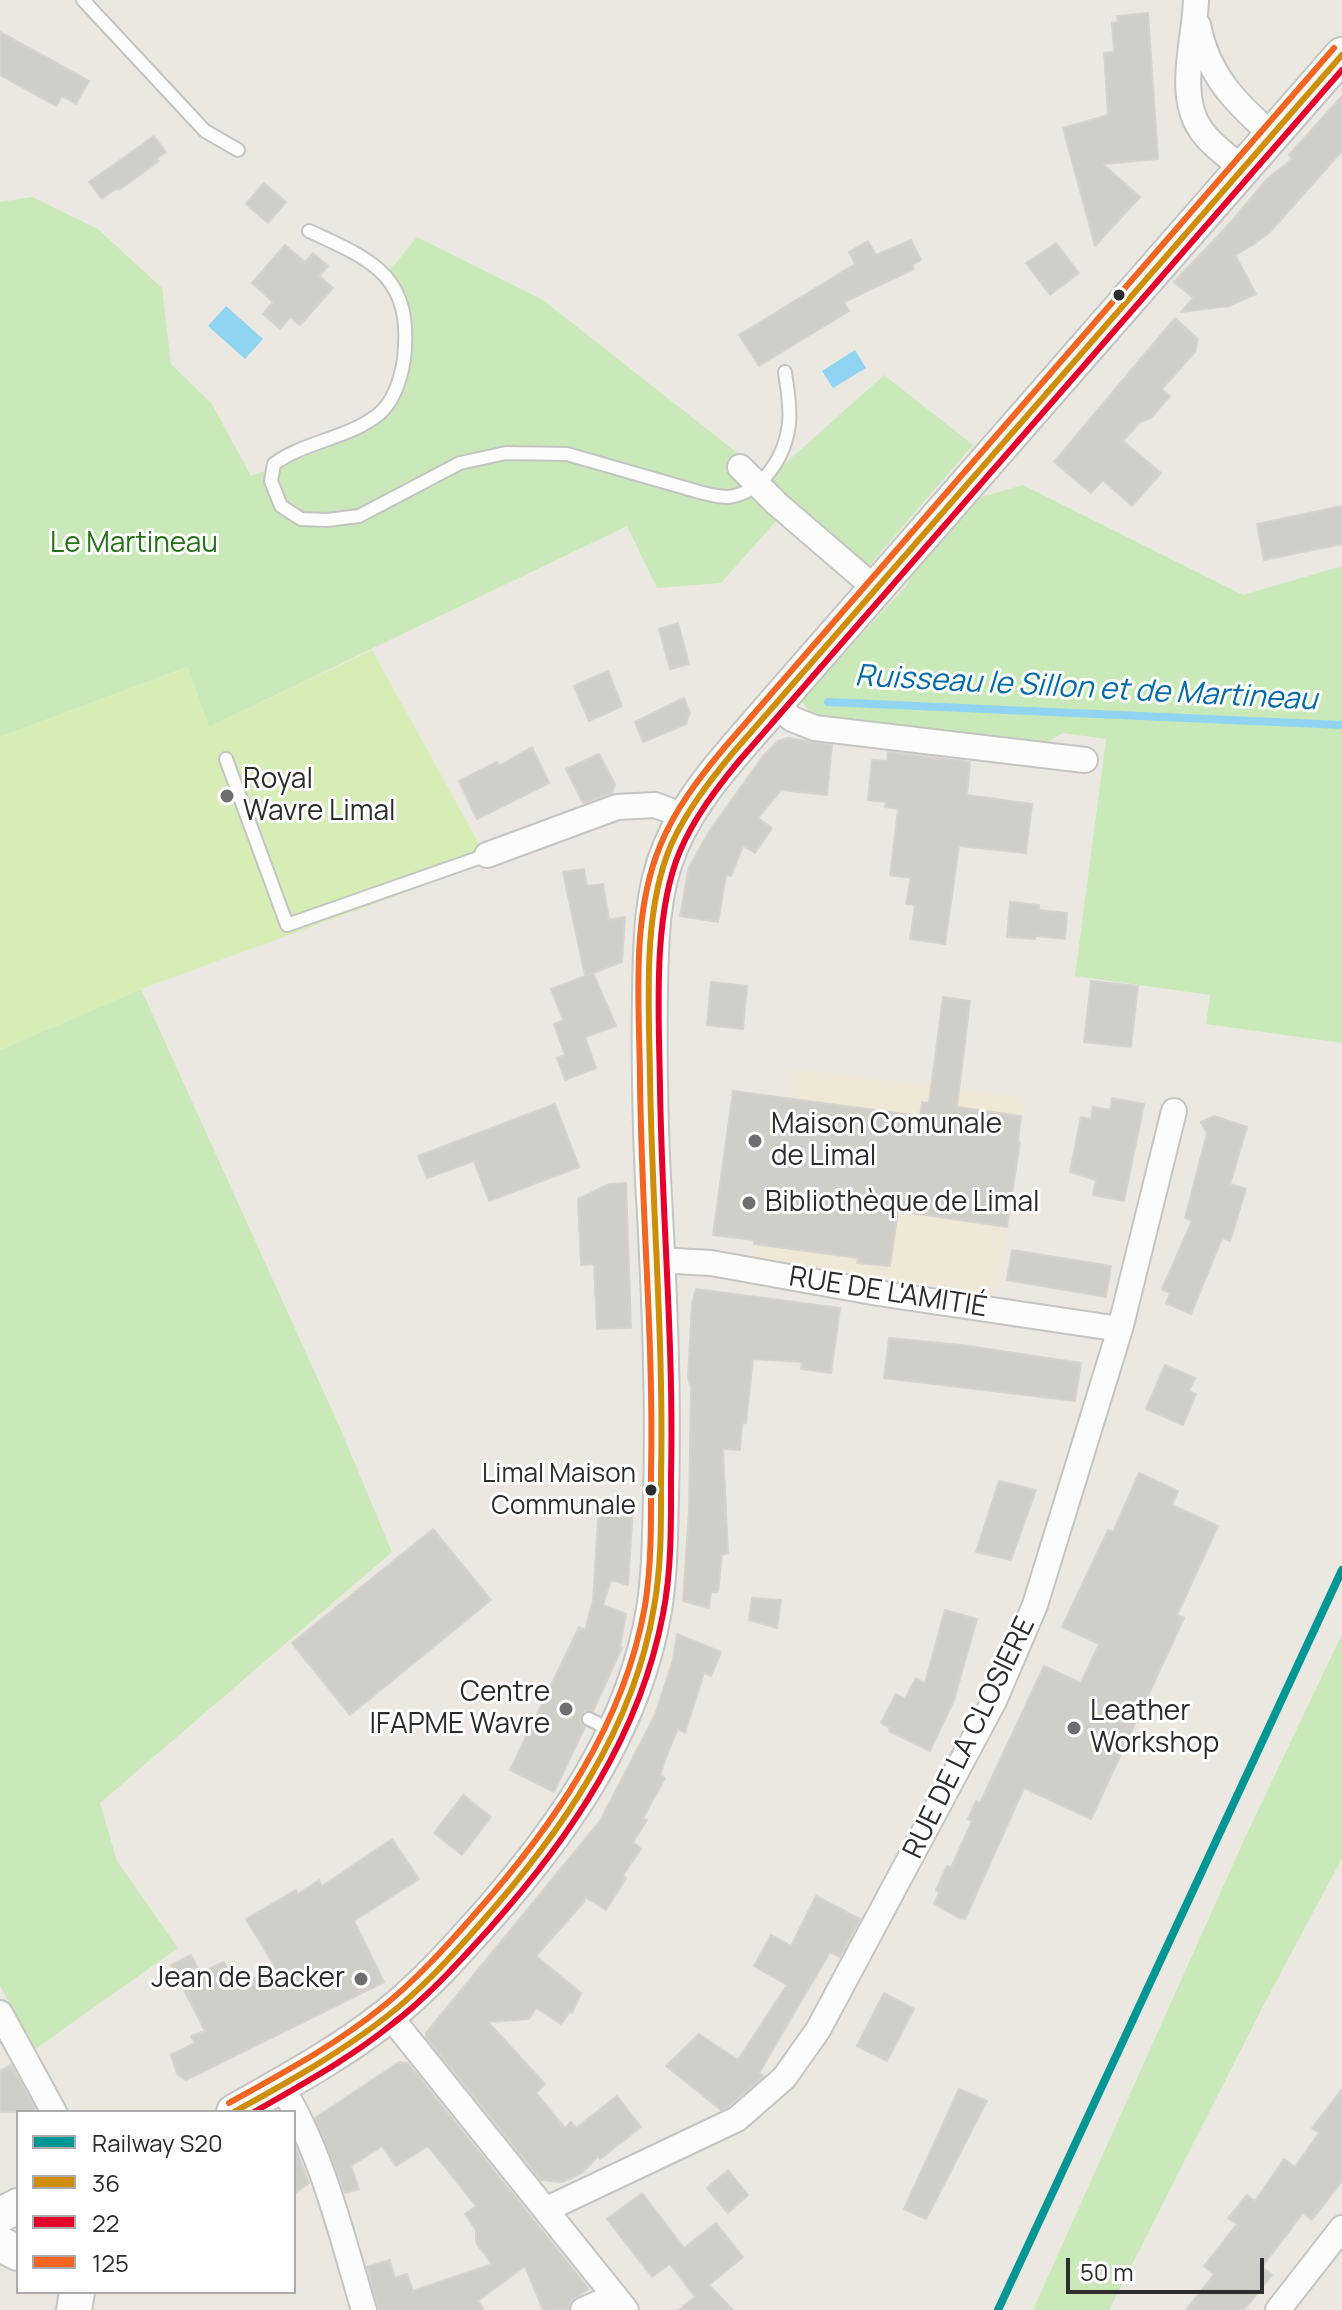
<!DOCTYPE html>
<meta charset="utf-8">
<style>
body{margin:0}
#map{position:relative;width:1342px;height:2310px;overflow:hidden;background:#ebe8e2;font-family:Manrope,sans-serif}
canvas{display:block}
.legend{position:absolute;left:16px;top:2110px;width:280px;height:184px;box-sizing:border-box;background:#fff;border:2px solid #ababab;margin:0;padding:10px 14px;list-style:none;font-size:24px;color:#2d2d2d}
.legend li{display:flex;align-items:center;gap:16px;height:40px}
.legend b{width:40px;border:2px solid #ababab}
.scale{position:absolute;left:1066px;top:2258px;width:198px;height:36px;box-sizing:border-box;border:4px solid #2d2d2d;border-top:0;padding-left:10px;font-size:24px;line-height:28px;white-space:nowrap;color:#2d2d2d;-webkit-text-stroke:6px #fff;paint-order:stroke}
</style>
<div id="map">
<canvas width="1342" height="2310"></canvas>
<ul class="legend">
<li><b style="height:10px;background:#009696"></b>Railway S20</li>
<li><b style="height:10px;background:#cf8e09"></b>36</li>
<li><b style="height:10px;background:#e4002b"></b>22</li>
<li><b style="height:10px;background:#f26522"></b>125</li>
</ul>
<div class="scale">50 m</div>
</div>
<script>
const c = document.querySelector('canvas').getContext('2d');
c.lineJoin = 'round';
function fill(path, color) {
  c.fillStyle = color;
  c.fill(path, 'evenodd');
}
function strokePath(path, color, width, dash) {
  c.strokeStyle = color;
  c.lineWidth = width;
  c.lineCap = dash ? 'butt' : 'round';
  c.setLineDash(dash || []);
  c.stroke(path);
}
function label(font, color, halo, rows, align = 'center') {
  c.font = font + ' Manrope,sans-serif';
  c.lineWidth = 6;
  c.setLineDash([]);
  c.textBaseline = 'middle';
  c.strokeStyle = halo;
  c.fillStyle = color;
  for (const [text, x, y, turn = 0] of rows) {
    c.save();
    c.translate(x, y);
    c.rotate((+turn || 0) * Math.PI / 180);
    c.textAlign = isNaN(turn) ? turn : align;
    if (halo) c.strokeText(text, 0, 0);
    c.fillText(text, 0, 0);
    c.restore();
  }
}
fill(new Path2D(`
 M792,1069L1024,1098L1012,1182L1014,1183L995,1295L752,1258L754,1244L848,1257L788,1098Z`), '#efe8d6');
fill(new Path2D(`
 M32,197L98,229L162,288L171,364L212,404L251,476L347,441L380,422L403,394L407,364L402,313L386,275L417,237L543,300L769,478L884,375L973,445L867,568L792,503L721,583L657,588L627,526L209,727L187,667L0,737V202Z
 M1023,485L1243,595L1342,566V1043L1206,1024L1210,995L1075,976L1106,739L1063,733L1043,744L815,718L802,702L830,655H843L906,586L933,542L971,500Z
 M141,989L341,1430L392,1552L100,1803L117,1861L178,1948L35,2049L0,1986V1050Z
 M1342,1634V1858L1262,2008L1109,2310H1033L1244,1840Z`), '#cae9b9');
fill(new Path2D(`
 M372,650L489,862L141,989L0,1050V737L188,667L209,727Z`), '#d6eeb6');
fill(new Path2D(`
 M226,306L263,339L245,359L208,326Z
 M855,350L866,368L833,388L822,371Z`), '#90d4f2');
strokePath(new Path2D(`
 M828,702L1342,725`), '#90d4f2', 8);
const building = new Path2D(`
 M1148,13L1158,159L1103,164L1140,197L1095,246L1063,128L1108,115L1104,53L1114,52L1112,23L1118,22L1117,16Z
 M0,32L89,81L76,104L62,96L56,106L0,75Z
 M1342,96V151L1270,232L1253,245L1235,255L1256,294L1229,306L1181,312L1193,298L1174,282L1232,221L1267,179L1292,159L1289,155Z
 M154,136L166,152L157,158L159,161L119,190L117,188L102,199L89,182Z
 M264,183L286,202L268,223L246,204Z
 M911,240L921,260L912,265L914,269L844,302L849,311L759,366L739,335L855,264L849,252L868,241L876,255Z
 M1056,243L1079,273L1050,295L1026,263Z
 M285,245L305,262L313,253L328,266L319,276L333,288L300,325L290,317L280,329L263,314L273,302L252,283Z
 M1175,318L1198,339L1195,352L1162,389L1170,396L1151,418L1140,422L1123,441L1161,473L1132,506L1103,480L1091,493L1054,462Z
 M1342,506V544L1264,560L1257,524Z
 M678,623L689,664L670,669L659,629Z
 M608,671L622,706L589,721L574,686Z
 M684,698L690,713L686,724L643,742L635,722Z
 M788,738L832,745L827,795L781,790L758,818L772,828L755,853L743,846L731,876L726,875L718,922L680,916L689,867L710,830L763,756L778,741Z
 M532,747L549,783L477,819L459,781L497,762L499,766Z
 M888,752L970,762L967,795L1032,804L1026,853L959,846L945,944L910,939L915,905L906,904L911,878L890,875L898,809L885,807L886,802L868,800L872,760L887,761Z
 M599,754L615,784L612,793L583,803L566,769Z
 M584,869L587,886L603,884L609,920L625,917L622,962L585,976L563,872Z
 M1010,902L1039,905V910L1067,913L1065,939L1036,936L1035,939L1007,937Z
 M593,973L616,1026L585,1037L596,1068L565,1080L557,1058L565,1055L554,1024L563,1020L551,989Z
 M1091,981L1138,986L1131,1047L1084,1042Z
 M711,982L747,986L743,1029L707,1025Z
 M943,997L970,1001L957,1107L1021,1116L1018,1141L1020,1142L1007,1227L898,1211L890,1266L857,1263L858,1258L754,1244V1240L713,1235L733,1091L920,1116L922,1102L929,1103Z
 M1112,1098L1144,1104L1124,1201L1093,1195L1096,1180L1070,1172L1081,1117L1091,1119L1093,1107L1110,1110Z
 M555,1104L579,1167L489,1201L474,1161L427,1178L418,1156Z
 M1214,1116L1247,1127L1230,1184L1246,1189L1230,1241L1222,1238L1191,1314L1166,1303L1170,1293L1162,1289L1192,1221L1185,1218L1207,1133L1201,1122Z
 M626,1183L631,1328L597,1329L594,1264L581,1265L578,1199L609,1184Z
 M1012,1250L1111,1266L1106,1297L1007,1280Z
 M696,1289L840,1308L831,1373L801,1369L802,1362L753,1359L746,1423L742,1424L740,1450L723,1449L728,1553L722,1555L718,1592H711L709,1608L683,1601L689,1510L691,1388L688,1378L692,1303Z
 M889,1338L962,1345L1081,1363L1075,1401L884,1378Z
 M1165,1365L1195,1378L1189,1391L1196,1394L1183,1425L1146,1409Z
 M1139,1473L1178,1491L1172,1505L1218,1526L1177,1615L1184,1618L1091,1819L1024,1788L965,1919L959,1918L934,1904L939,1893L936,1890L947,1866L951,1868L972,1821L968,1819L976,1801L980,1803L1044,1666L1081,1683L1099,1644L1062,1627L1108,1530L1113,1532Z
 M999,1481L1036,1490L1011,1560L976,1552Z
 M599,1504L633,1508L628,1585L611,1580L603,1605L626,1614L620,1647L622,1648L593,1711H585L581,1716V1723L585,1727L554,1792L510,1770L579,1627L585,1630L593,1600Z
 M433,1529L491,1600L350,1715L292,1643Z
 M752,1598L781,1600L777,1628L749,1620Z
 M945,1610L977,1619L954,1700L930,1751L889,1731L890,1728L881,1723L896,1694L905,1699L916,1678L925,1683Z
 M677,1634L721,1652L711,1676L704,1673L685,1733L678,1729L668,1752L660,1775L665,1778L643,1818L647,1820L633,1842L641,1849L623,1875L626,1878L606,1910L585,1897L584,1902L536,1956L581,1993L572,2013L570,2012L561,2024L536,2008L529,2019L488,2022L545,2084L536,2093L565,2128L571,2122L576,2128L617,2096L641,2127L600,2159L598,2156L582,2173L562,2182L541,2180L426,2037V2033L600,1821L655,1715L673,1660Z
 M463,1795L491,1817L462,1855L434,1833Z
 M392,1839L419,1879L354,1921L384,1982L186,2080L177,2074L171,2055L195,2043L191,2036L205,2031L171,1965L191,1955L200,1973L224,1962L240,1988L274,1965L246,1919L296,1890L298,1894L319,1880L322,1886Z
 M816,1896L860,1919L840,1957L830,1952L759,2073L764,2076L729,2106L721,2110L666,2066L699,2034L738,2060L787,1985L754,1966L771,1935L791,1946Z
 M884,1993L914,2009L887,2061L857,2046Z
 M399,2062L408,2063L589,2289L571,2301L568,2309L543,2310L525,2266L478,2301L484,2310H379L367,2267L390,2260L395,2278L407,2274L413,2291L492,2264L476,2243V2230L465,2214L476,2206L428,2146L396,2166L382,2146L351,2166L359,2189L345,2193L315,2118Z
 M11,2065L37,2112H0V2071Z
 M959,2089L987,2101L926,2219L904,2209Z
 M1342,2089V2181L1312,2220L1303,2213L1262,2267L1272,2275L1244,2310H1186L1214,2274L1204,2266L1237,2224L1228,2218L1247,2195L1255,2201L1284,2159L1295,2167L1319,2133L1312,2128Z
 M294,2144L309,2183L294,2194Z
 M728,2170L748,2195L728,2213L707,2188Z
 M642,2193L684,2248L716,2223L743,2257L709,2285L733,2310H679L695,2297L670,2264L652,2277L607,2219Z`);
fill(building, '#d0cec9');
strokePath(building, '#d6d3ce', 2);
const lane = new Path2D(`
 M83,0L205,131L238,150
 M309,231C375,261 413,277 404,359C401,378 394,401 379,414C348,439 305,441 274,464L271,481L281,506L301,519L327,520L359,516L460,463L506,453L567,454L703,493C711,495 720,497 728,497C763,493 786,455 789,423C791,407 787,388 785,372
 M226,759L287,925L487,855
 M589,1719L611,1730`);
const street = new Path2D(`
 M1196,0C1195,39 1176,95 1201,130C1211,145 1229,157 1243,169
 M1198,25C1208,76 1235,102 1272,135
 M740,467L776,503L876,589
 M775,704L792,719L815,728L1085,760
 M487,855L617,807L655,805L684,816
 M657,1260L711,1263L878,1293L1120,1329
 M0,2013L54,2112
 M389,2015L626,2310
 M281,2086C323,2154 341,2234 364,2310
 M547,2209L737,2119L784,2078L818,2030L994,1701L1035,1605L1120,1329L1174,1111
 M583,2310L615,2296
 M1278,2310L1342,2228`);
const secondary = new Path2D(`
 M234,2112C285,2083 339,2054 386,2017C424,1987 457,1950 489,1914C566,1826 634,1728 654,1610C660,1573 660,1534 661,1496C664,1391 659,1284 653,1179C650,1116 649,1054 650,992C651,943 651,893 670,848C693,792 737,749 775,704L1342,55
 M0,2215L18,2206
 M0,2244L18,2253
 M74,2310L77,2292`);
strokePath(lane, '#c4c4c3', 16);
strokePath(street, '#c4c4c3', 28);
strokePath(secondary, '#c4c4c3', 38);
strokePath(lane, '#fcfcfb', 12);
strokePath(street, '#fcfcfb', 24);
strokePath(secondary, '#fcfcfb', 34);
strokePath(new Path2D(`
 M234,2112C286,2083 339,2054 386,2017C421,1990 451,1957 480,1924C561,1833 634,1729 654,1607C662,1563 661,1518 661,1475C664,1342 652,1210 650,1077C649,1004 642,913 671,845C686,812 708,783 731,755L1342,55`), '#cf8e09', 6);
strokePath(new Path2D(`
 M254,2112C301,2085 349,2059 391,2025C428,1997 459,1962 490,1928C571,1837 640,1735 663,1614C672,1568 671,1521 671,1475C674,1346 662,1217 660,1088C659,1017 652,917 680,851C694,818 716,789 739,761L1342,70`), '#e4002b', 6);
strokePath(new Path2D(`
 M229,2103C281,2074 334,2046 381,2008C415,1981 445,1948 474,1915C553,1827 624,1725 645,1606C652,1562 651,1517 651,1474C654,1341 641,1209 640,1077C639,1002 631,916 660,846C675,809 699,778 724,748L1334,48`), '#f26522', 6);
strokePath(new Path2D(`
 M998,2310L1342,1570`), '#009696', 8);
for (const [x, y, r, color] of [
 [1119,295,7,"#2d2d2d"],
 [227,796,8,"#706e6c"],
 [755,1141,8,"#706e6c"],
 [749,1203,8,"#706e6c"],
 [651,1490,7,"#2d2d2d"],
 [566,1709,8,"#706e6c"],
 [1074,1728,8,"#706e6c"],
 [361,1979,8,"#706e6c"]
]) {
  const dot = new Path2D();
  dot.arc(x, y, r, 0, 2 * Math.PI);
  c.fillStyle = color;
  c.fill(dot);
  strokePath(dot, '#fff', 3);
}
label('26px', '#2d2d2d', '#fff', [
 ["Limal Maison",636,1475],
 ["Communale",636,1507]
], 'right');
label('28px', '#237214', '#fff', [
 ["Le Martineau",134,544]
]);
label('28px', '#2d2d2d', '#fff', [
 ["Royal",243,780],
 ["Wavre Limal",243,812],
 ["Maison Comunale",771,1125],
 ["de Limal",771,1157],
 ["Bibliothèque de Limal",765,1203],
 ["Centre",550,1693,"right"],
 ["IFAPME Wavre",550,1725,"right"],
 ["Leather",1090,1712],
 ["Workshop",1090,1744],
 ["Jean de Backer",345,1979,"right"]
], 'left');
label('28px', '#2d2d2d', '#fff', [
 ["RUE DE L'AMITIÉ",888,1293,9],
 ["RUE DE LA CLOSIERE",970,1738,-64]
]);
label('italic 30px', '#0269ac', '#fff', [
 ["Ruisseau le Sillon et de Martineau",1086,689,3]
]);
</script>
